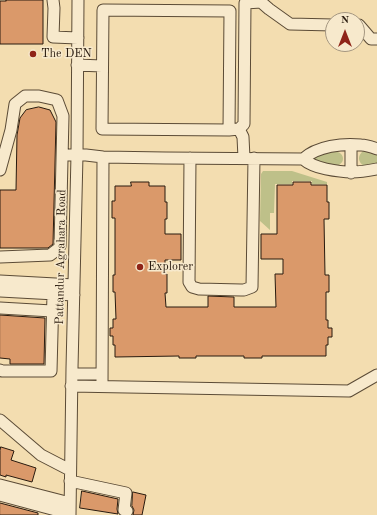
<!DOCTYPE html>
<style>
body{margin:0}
#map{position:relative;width:377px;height:515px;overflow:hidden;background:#f3ddb0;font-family:"Old Standard TT",serif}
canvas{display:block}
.north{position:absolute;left:325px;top:12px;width:40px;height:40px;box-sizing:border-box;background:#f7e9cc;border:1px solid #a49680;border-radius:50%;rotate:0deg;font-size:11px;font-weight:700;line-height:16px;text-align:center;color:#281a0e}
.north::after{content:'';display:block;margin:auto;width:14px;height:18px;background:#8f2418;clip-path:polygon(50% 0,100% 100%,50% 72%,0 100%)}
</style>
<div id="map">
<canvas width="377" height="515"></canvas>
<div class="north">N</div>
</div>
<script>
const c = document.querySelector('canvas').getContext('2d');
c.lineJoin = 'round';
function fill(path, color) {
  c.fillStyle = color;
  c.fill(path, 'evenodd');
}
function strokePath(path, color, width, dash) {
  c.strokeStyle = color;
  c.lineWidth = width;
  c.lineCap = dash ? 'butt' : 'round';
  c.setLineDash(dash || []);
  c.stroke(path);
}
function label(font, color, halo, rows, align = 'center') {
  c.font = font + ' "Old Standard TT",serif';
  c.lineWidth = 3;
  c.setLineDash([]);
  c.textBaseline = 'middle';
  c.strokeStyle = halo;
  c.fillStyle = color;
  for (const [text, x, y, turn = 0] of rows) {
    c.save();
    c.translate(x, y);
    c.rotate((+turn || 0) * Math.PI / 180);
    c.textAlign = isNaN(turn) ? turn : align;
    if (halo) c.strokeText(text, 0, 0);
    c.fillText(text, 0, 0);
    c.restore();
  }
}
fill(new Path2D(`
 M332,151C346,151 346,164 336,166C330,167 321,162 314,160L315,157Z
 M363,151H369L377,153V164L364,166C358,162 357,156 363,151Z
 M263,171H292L327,182V184H312V181H292V184H275L274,213H270V230L260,221L261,174Z`), '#bec089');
const building = new Path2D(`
 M6,0H43V44H0V1H6Z
 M39,107L50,110L56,122L53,244L48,248H0V190H16L17,135L20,118L26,110Z
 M131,182H149V186H165V202H167V219H165V234H181V260H165V274H167V293H165L166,307H208V296L234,297V307H276L275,274H283V259H261V234H277V185H293V182H311V185H327V202H329V219H324L325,275H329V292H326V320H328V328H332V337H328V345H326V356H262V358H244V356H196V358H179V356L115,357V345H113V336H110V328H113V319H116L115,292H113V275H115V218H112V201H115V186H131Z
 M0,315L45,318L44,364H10V359L0,358Z
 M1,447L14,451L11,460L36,468L32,482L6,475V477L0,475V451Z
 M82,491L118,499L117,509L118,514L80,508Z
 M133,492L146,495L142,515H133L134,510L132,506Z
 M0,503L38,513V515H0Z`);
fill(building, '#da996a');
strokePath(building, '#281a0e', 1);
const minor = new Path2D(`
 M53,0L54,8L53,37L78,38
 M357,25H359L371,39H377
 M77,65L102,66
 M239,129L244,124L245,3L261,2L269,9L290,24L333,25
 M229,130L230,11L103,10L102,129L229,130L239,129L243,137L244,158
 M351,145V173
 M69,155H86L103,157L165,158L303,159C317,146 343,143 361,145C367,145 372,147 377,149
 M190,158L189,282L192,287L199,289L241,290H244L252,287L254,158
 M303,159C310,165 317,167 326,169C346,173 357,173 377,169
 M0,170L11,130L15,104L25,96H39L57,100L63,116L60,246L58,249L50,255L0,257
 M0,281L74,285
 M0,291L74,295
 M0,308L52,311
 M0,370L2,371H51L53,294
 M72,374H102
 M71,386L349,391L377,375
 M102,386L103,157
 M0,420L41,455L70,470
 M70,481L126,493L124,510L127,511
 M0,485L70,503
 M0,495L63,512L70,513
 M70,515L72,368L77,155L78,0`);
strokePath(minor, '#5b4b36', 13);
strokePath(minor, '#f7e9cc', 11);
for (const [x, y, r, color] of [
 [33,54,4,"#8f2418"],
 [140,267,4,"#8f2418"]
]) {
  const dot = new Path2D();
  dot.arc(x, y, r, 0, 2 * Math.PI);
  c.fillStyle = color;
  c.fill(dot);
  strokePath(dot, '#f7e9cc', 1.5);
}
label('12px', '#281a0e', '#f7e9cc', [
 ["The DEN",41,54],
 ["Explorer",148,267]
], 'left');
label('12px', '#281a0e', '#f7e9cc', [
 ["Pattandur Agrahara Road",61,257,-89]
]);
</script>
